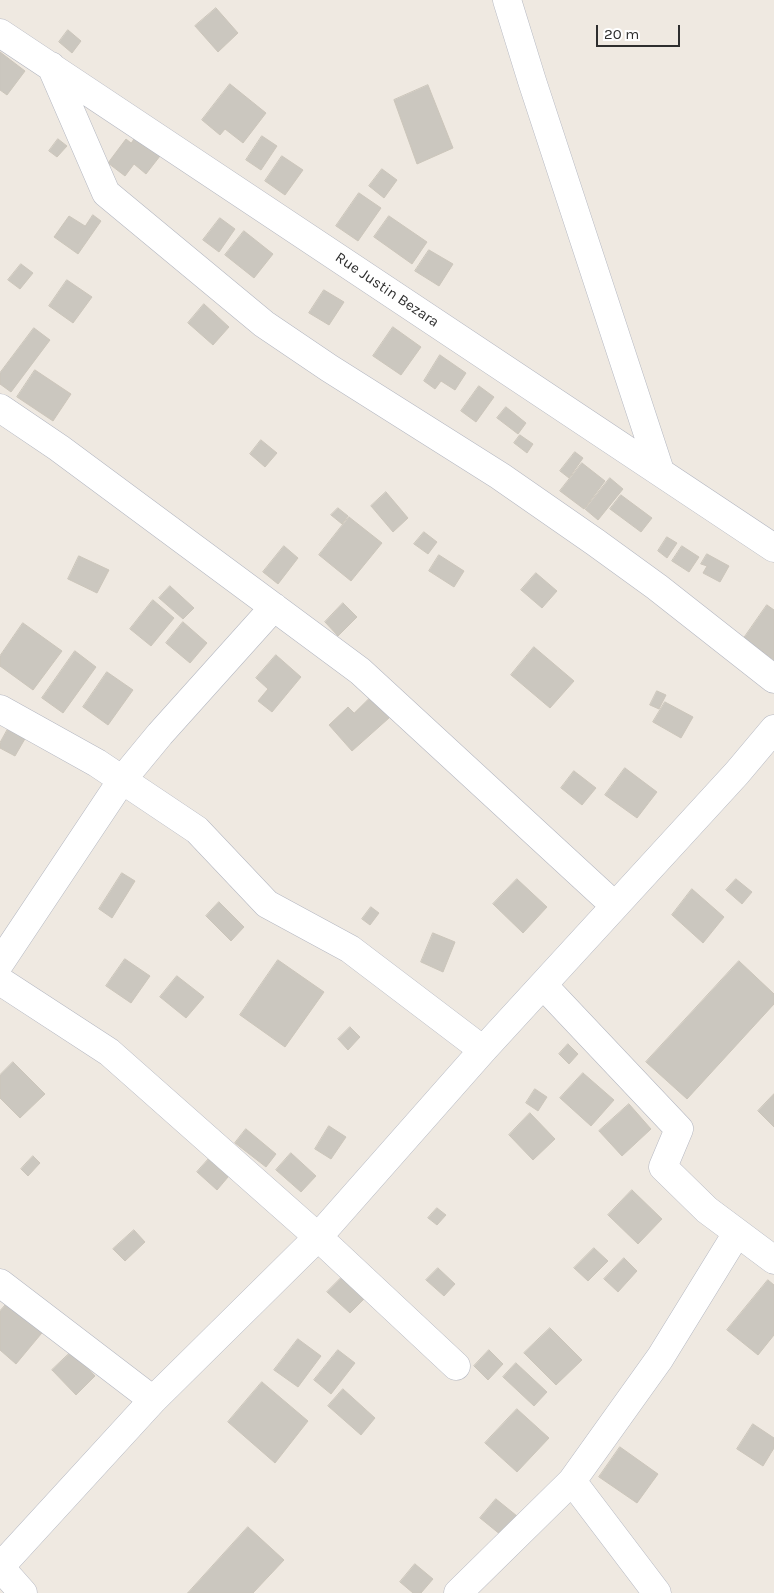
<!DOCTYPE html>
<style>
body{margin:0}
#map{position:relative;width:774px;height:1593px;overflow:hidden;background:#efe9e1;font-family:Karla,sans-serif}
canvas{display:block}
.scale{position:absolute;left:596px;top:25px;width:84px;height:22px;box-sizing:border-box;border:2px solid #2e2e2e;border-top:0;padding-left:6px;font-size:15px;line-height:18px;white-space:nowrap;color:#2e2e2e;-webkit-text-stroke:4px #fff;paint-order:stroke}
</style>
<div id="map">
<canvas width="774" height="1593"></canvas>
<div class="scale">20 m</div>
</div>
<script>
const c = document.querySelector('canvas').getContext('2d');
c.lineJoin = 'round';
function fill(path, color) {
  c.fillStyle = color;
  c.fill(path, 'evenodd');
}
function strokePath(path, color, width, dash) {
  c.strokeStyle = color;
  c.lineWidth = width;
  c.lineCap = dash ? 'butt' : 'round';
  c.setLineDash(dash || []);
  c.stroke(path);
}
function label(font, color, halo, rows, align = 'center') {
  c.font = font + ' Karla,sans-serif';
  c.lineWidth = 4;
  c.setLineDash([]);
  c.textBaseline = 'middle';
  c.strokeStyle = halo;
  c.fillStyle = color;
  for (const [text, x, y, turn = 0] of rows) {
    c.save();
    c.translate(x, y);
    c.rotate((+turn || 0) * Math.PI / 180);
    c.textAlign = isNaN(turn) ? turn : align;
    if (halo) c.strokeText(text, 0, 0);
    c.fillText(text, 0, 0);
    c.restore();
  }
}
const building = new Path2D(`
 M216,8L238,33L218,52L195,26Z
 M68,30L81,41L72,53L59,42Z
 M0,52L25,71L7,95L0,90Z
 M230,84L266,113L243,143L225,129L220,135L202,120Z
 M428,85L453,148L417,164L394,100Z
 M262,136L277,146L261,170L246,160Z
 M135,138L160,156L146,174L134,164L125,176L108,163L126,139L131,143Z
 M58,139L67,146L57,157L49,151Z
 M282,156L303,170L285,195L265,181Z
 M382,169L397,180L384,198L369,186Z
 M359,193L381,208L358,241L336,226Z
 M93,215L101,221L78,254L54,237L69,216L85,226Z
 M389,216L427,242L412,264L374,237Z
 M220,218L235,229L219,252L203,240Z
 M244,231L273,254L254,278L225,255Z
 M429,250L453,264L439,286L415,271Z
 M21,264L33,273L20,289L8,280Z
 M67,280L92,297L73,323L49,306Z
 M324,290L344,302L329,325L309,313Z
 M204,304L229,327L213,345L188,323Z
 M393,327L421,347L401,375L373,356Z
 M34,328L50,340L11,392L0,384V373Z
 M440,355L466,373L455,390L441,381L435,389L424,381Z
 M35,370L71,394L53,421L17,397Z
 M479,386L494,397L476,422L461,411Z
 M506,407L526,423L518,434L497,418Z
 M520,435L533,444L527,453L514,443Z
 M261,440L277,453L265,467L250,454Z
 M575,452L583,458L569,478L560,471Z
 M582,463L605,481L584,509L560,491Z
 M610,478L623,489L598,520L585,509Z
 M386,492L408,518L393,532L371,506Z
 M621,495L652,518L641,532L610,509Z
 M338,508L348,516L342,524L331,515Z
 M349,517L382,543L351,581L319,555Z
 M424,532L437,542L428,554L414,544Z
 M667,537L677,543L667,558L658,551Z
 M284,546L298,558L278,584L263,572Z
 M682,546L699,557L689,572L672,561Z
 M707,554L729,566L720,582L703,573L707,566L701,564Z
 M439,555L464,571L454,587L429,571Z
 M79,556L109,570L97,593L68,579Z
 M536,573L557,591L542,608L521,590Z
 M170,586L194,608L183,619L159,598Z
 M153,600L174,618L151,646L130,629Z
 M343,603L357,617L338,636L325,622Z
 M767,605L774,610V660L744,638Z
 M183,622L207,643L190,663L166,643Z
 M23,623L62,651L33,690L0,666V656Z
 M534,647L574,681L550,708L511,675Z
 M75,651L96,667L63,713L42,698Z
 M276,655L301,677L272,712L258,701L268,689L256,678Z
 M107,672L133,690L108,725L83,707Z
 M657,691L666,695L659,709L650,705Z
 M371,697L389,718L352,751L329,725L348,707L354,713Z
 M665,702L693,717L681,738L653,722Z
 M9,727L26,737L15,756L0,748V743Z
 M625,768L657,792L637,818L605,795Z
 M574,771L596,788L582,805L561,788Z
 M122,873L135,881L112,918L99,909Z
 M517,879L547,907L523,933L493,904Z
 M736,879L752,892L742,904L726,890Z
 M692,889L724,917L703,943L672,915Z
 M219,902L244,927L231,941L206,916Z
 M371,907L379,913L370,925L362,919Z
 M433,933L455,942L443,972L421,962Z
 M125,959L150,976L131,1003L106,986Z
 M278,960L324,992L285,1047L240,1015Z
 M739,961L774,994V1004L687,1099L646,1062Z
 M177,976L204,997L186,1018L160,997Z
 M350,1027L360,1037L348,1050L338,1039Z
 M568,1044L578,1054L569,1064L559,1054Z
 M13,1062L45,1094L20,1118L0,1098V1075Z
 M583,1073L614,1100L591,1126L560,1098Z
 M535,1089L547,1097L538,1111L526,1103Z
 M774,1094V1127L758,1111Z
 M629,1104L651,1129L622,1156L599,1131Z
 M530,1113L555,1139L533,1160L509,1135Z
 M329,1126L346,1137L331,1159L315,1149Z
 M246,1129L276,1154L266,1167L235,1143Z
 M214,1153L234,1170L217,1190L197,1172Z
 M291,1153L316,1176L301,1192L276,1170Z
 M33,1156L40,1163L28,1176L21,1169Z
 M632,1190L662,1219L638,1244L608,1215Z
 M437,1208L446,1215L437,1225L428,1218Z
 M134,1230L145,1242L125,1261L113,1249Z
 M594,1248L608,1261L588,1281L574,1268Z
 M624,1258L637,1271L618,1292L604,1279Z
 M438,1268L455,1284L444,1296L426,1280Z
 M342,1277L365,1298L350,1313L327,1292Z
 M768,1280L774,1285V1335L758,1355L727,1330Z
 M11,1299L46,1328L16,1364L0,1350V1311Z
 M550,1328L582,1360L556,1385L524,1353Z
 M298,1339L321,1356L298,1387L274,1370Z
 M338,1350L355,1363L331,1394L314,1380Z
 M489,1350L503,1364L488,1380L474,1366Z
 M72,1351L95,1376L76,1395L52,1370Z
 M516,1363L547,1392L534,1406L503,1377Z
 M262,1382L308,1421L275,1463L228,1422Z
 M343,1389L375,1418L361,1435L328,1406Z
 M517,1409L549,1438L517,1472L485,1443Z
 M753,1424L774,1438V1448L763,1466L737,1449Z
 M620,1447L658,1474L637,1503L599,1477Z
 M496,1499L517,1516L501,1535L480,1518Z
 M248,1527L284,1560L253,1593H188Z
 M415,1564L433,1579L421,1593H413L400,1582Z`);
fill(building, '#cbc7bf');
strokePath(building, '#cbc5ba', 1);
const minor = new Path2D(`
 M507,0L532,81L660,471
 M0,33L774,548
 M51,66L106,193L264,324L329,368L500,476L595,542L657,587L774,679
 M0,408L59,448L360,671L614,905
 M0,709L97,763L197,830L267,904L350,949L483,1050
 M0,963L122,780L160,734L274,607
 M0,981L109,1052L318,1237L456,1366
 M543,985L679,1129L663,1167L707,1210L774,1260
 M0,1283L153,1400
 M572,1481L657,1593
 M23,1593L0,1567L153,1400L318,1237L483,1050L737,773L774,729
 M458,1593L572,1481L660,1358L737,1233`);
strokePath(minor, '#b4b7c1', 29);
strokePath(minor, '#fff', 28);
label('15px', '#2e2e2e', '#fff', [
 ["Rue Justin Bezara",387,290,34]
]);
</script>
